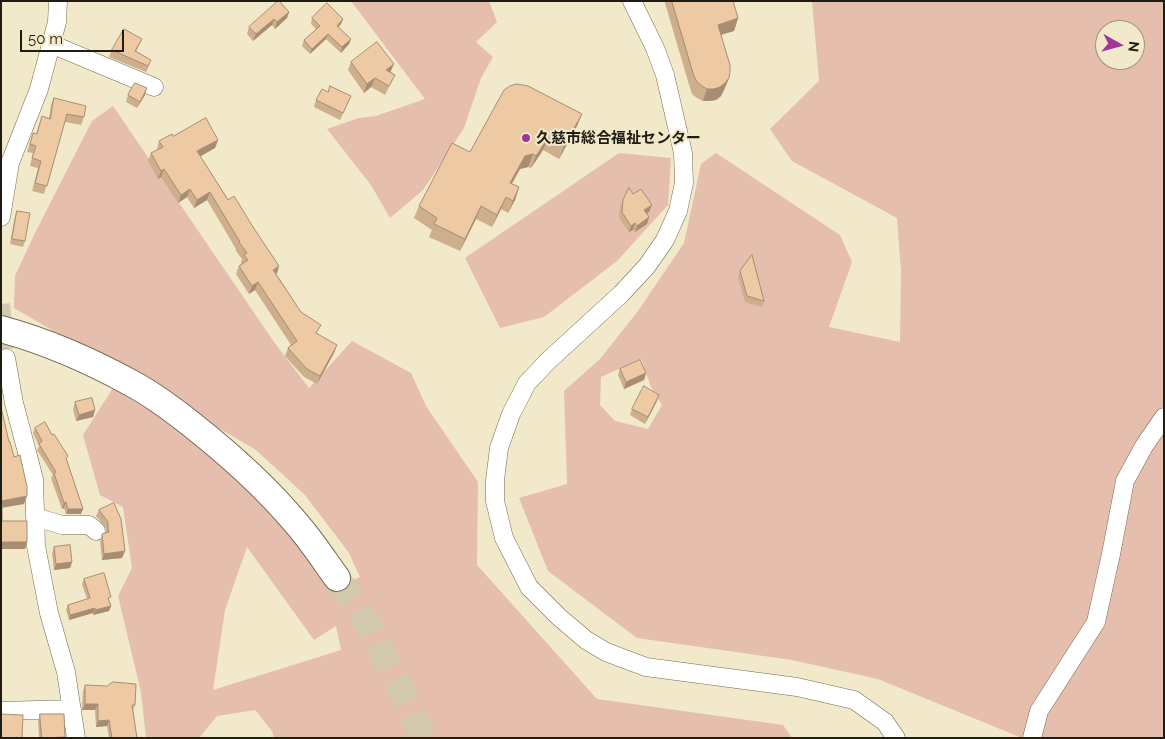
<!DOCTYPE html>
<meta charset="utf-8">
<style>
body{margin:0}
#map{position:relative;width:1165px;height:739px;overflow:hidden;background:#f2e8ca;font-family:Raleway,sans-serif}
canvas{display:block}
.frame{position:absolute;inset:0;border:2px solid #1f1c11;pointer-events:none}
.north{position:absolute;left:1095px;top:20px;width:50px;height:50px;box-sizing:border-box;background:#f2e8ca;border:1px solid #9e9680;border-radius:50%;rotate:97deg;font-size:14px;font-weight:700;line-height:20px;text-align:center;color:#1f1c11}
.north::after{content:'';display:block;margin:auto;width:18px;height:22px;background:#a13698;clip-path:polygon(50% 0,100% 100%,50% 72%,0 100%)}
.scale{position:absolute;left:20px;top:30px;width:104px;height:22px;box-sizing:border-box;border:2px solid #1f1c11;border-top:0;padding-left:6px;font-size:15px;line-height:18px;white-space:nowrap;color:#1f1c11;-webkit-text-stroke:4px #f2e8ca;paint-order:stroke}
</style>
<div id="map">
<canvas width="1165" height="739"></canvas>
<div class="frame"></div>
<div class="north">N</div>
<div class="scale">50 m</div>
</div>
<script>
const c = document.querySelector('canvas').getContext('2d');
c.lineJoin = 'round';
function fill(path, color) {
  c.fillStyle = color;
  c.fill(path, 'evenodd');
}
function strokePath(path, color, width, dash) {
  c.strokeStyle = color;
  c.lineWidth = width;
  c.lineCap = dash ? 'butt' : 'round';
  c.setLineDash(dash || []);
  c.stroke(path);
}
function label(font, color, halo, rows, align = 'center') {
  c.font = font + ' Raleway,"Noto Sans JP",sans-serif';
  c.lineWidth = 4;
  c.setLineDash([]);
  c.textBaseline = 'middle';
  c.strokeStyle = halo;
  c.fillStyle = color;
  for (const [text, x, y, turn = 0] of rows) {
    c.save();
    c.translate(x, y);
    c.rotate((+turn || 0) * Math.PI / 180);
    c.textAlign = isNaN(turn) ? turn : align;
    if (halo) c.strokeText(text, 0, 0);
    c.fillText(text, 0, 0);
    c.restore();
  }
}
fill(new Path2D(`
 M350,1H489L497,22L476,42L493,57L481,78L464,128L423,190L390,218L371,185L327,129L359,118L376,116L425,99L354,5Z
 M812,1H1164V738H1022L878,679L792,660L637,638L548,571L519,498L567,484L564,391L600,359L638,311L684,243L701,164L716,153L840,235L852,262L829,327L900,342L901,271L897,218L792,161L770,129L819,81ZM1105,30H1135V60H1105ZM641,359L651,387L662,405L648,429L615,421L600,405L601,377Z
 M113,106L274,342L309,388L352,341L411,373L426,406L478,482L477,565L597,699L783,725L792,738H274L272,731L255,710L217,716L199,738H146L141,692L118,596L132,568L123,507L100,495L83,435L113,388L198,440L273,514L323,578L329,590L360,577L349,553L305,495L256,450L14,308L15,276L34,235L92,121ZM247,547L314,640L336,626L341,650L213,690L225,610Z
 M619,153L671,158L668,205L617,261L544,317L500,328L465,258Z`), '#e5bead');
strokePath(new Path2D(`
 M1,304L6,358`), '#d2c9ae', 18, [18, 9]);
strokePath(new Path2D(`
 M337,578L366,621L400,687L424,738`), '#d2c9ae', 26, [26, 13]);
const minor = new Path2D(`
 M632,1L655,48L665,75L683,153L684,183L678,211L665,240L647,266L621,294L549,360L527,383L511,414L499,448L495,480V501L504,538L529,587L559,617L586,640L606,652L646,667L797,687L854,700L885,722L896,738
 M51,44L154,87
 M1,217L10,163L39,89L57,22L58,1
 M6,358L14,403L34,479L36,546L49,613L66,672L76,738
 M35,517L62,525H89L96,531
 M1,711L72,709
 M1032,738L1039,711L1096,622L1111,554L1125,481L1144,446L1164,417`);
const highway = new Path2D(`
 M1,329C45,341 91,361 131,383C152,394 172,409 191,424C229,454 265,486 296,523C311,540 324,560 337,578`);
strokePath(minor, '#746c51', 19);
strokePath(highway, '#746c51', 28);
strokePath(minor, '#fff', 18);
strokePath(highway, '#fff', 26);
fill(new Path2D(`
 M665,1H733L738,18L734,31L721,35L729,78L724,90L721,96L716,100L709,101H703L697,98L692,94L690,88L665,3Z
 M289,12L287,18L275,29L272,25L253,41L247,34L249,27Z
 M312,18L343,19L341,24L338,27L351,39L349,44L341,53L326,39L310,54L302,46L304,40L316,29L311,24Z
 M142,39L136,52L149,66L146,72L109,57L112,50Z
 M351,62L391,72L395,75L385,95L371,87L364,93L348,70Z
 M128,95H145L137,108L126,102Z
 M351,96L340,120L314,107L316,100Z
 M54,98L84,117L81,125L65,122L44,194L32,191L38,168L30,166L33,153L27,152L33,133L36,134L42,116L49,118L51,105Z
 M582,114L577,126L559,159L543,150L531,168L528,167L520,169L512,184L519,187L515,200L508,213L501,209L492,227L476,219L460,251L429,237L432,230L414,218L419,206Z
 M173,136L218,140L215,148L200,156L301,312L318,334L334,353L317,384L304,377L285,356L288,348L291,345L255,290L249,294L236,274L239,266L242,264L241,263L242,259L236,251V249L207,200L194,208L187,197L178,203L161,177L158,179L148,161L151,153L157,150V149L159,141Z
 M633,194L652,205L649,212L647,214L649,217L647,224L635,232L633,230L629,232L619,218L620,206L623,200Z
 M17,211L25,241L23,247L10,244L15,217Z
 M740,271L764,301L762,307L745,302L738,277Z
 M620,369L646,373L644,380L624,389L618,375Z
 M657,401L645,424L630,415L632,409Z
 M75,402L95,410L93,417L76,421L73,409Z
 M35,428L67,460L81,514H66L64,508L62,509L51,478L53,475L37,450L39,446L33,433Z
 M99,510L121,519L125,551L122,558L102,560L100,541L102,534L106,533V528L96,516Z
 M54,547L72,562L70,568L54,570L52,553Z
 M84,579L109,601L111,606L109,611L93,615V613L69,620L66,610L68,605L87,599L82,584Z
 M85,685L135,705L133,710L137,738H109L107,726L96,727L95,710H82L83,691Z
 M40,714H64L65,738H39L38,721Z`), '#cdae8d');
fill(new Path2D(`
 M289,12L287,18L275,29L277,22Z
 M738,18L734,31L713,37L718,25Z
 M274,19L272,25L253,41L256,34Z
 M343,19L341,24L335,31L337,26Z
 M328,34L326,39L310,54L312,49Z
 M351,39L349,44L341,53L342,47Z
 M394,64L390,73L386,70Z
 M375,78L371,87L364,93L367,84Z
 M729,78L724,90L721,96L716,100L709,101H703L707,89Z
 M147,88L145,95L137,108Z
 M582,114L577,126L559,159L564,146Z
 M548,138L543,150L531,168L536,156Z
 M218,140L215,148L194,160L197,151Z
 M533,154L528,167L520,169L505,195L510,183L525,156Z
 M164,169L161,177L158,179L161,171Z
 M519,187L515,200L508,213L513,201Z
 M190,189L187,197L178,203L181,195Z
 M210,192L207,200L194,208L197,200Z
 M506,197L501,209L492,227L497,215Z
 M652,205L649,212L642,217L644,210Z
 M481,206L476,219L460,251L465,239Z
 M649,217L647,224L635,232L637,226Z
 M635,223L633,230L629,232L631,226Z
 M279,266L277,274L273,270Z
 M258,282L255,290L249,294L252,286Z
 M337,345L334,353L317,384L320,376Z
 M646,373L644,380L624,389L626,382Z
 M659,395L657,401L645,424L648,417Z
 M95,410L93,417L76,421L79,415Z
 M27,496L24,504L1,508V501Z
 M66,502L64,508L62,509L64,503Z
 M68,509H83L81,514H66Z
 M1,542H27L25,549H1Z
 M125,551L122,558L102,560L104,554Z
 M72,562L70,568L54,570L56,564Z
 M111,606L109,611L93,615L95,610Z
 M95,608L93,613L69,620L70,615Z
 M85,704H98L95,710H82Z
 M109,720L107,726L96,727L98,721Z`), '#a78d73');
const building = new Path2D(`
 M278,1H279L289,12L277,22L274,19L256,34L249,27Z
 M672,1H733L738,18L718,25L730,65V72L729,78L725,83L720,87L714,89H707L702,86L697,82L694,76Z
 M327,3L343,19L337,26L351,39L342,47L328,34L312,49L304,40L320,26L312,18Z
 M124,29L142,39L135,51L151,60L148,66L112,50Z
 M377,42L394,64L386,70L395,75L389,86L375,78L367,84L351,62Z
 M135,83L147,88L140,102L128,95Z
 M517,84L528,86L582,114L564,146L548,138L536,156L533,154L525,156L510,183L519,187L513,201L506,197L497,215L481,206L465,239L434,224L437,218L419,206L452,143L470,152L504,90L510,86Z
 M330,86L351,96L343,113L316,100L322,89L328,92Z
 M54,98L86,106L84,117L67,114L47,186L35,183L41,161L32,158L36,146L30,144L33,133L37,134L42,116L50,119Z
 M206,118L218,140L197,151L228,200L234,196L253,227L279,266L273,270L301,312L321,325L316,333L337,345L320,376L307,369L288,348L297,341L258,282L252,286L239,266L248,260L244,255L247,253L239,242H240L210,192L197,200L190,189L181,195L164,169L161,171L151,153L163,147L159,141L172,134L173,136Z
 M629,188L633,194L641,189L652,205L644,210L649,217L637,226L635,223L631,226L622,212L623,200Z
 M17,211L30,213L25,241L12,239Z
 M752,255L764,301L747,296L740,271Z
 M640,360L646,373L626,382L620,369Z
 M644,386L659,395L648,417L632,409Z
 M92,398L95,410L79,415L75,402Z
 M1,407L9,442H10L14,457L20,455L27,487V496L1,501Z
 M45,422L52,435L54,434L68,456L66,458L83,509H68L66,502L64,503L54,473L56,472L39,444L42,441L35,428Z
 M114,503L121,519L125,551L104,554L102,534L109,532L108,529V522L99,510Z
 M1,504H2V521H27V542H1Z
 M70,545L72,562L56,564L54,547Z
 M104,573L111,597L108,598L111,606L95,610V608L70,615L68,605L90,598L84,579Z
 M113,682L136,684L135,705H132L137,738H112L109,720L98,721V704H85V685L107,686Z
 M1,714L23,715L22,738H1Z
 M40,714H64L65,737L42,738Z`);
fill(building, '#eecaa4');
strokePath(building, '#a78d73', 1);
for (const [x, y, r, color] of [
 [526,138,5,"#a13698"]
]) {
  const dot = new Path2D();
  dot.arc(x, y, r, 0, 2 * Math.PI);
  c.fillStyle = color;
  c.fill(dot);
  strokePath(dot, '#f2e8ca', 2);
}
label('bold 15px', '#1f1c11', '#f2e8ca', [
 ["久慈市総合福祉センター",536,138]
], 'left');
</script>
